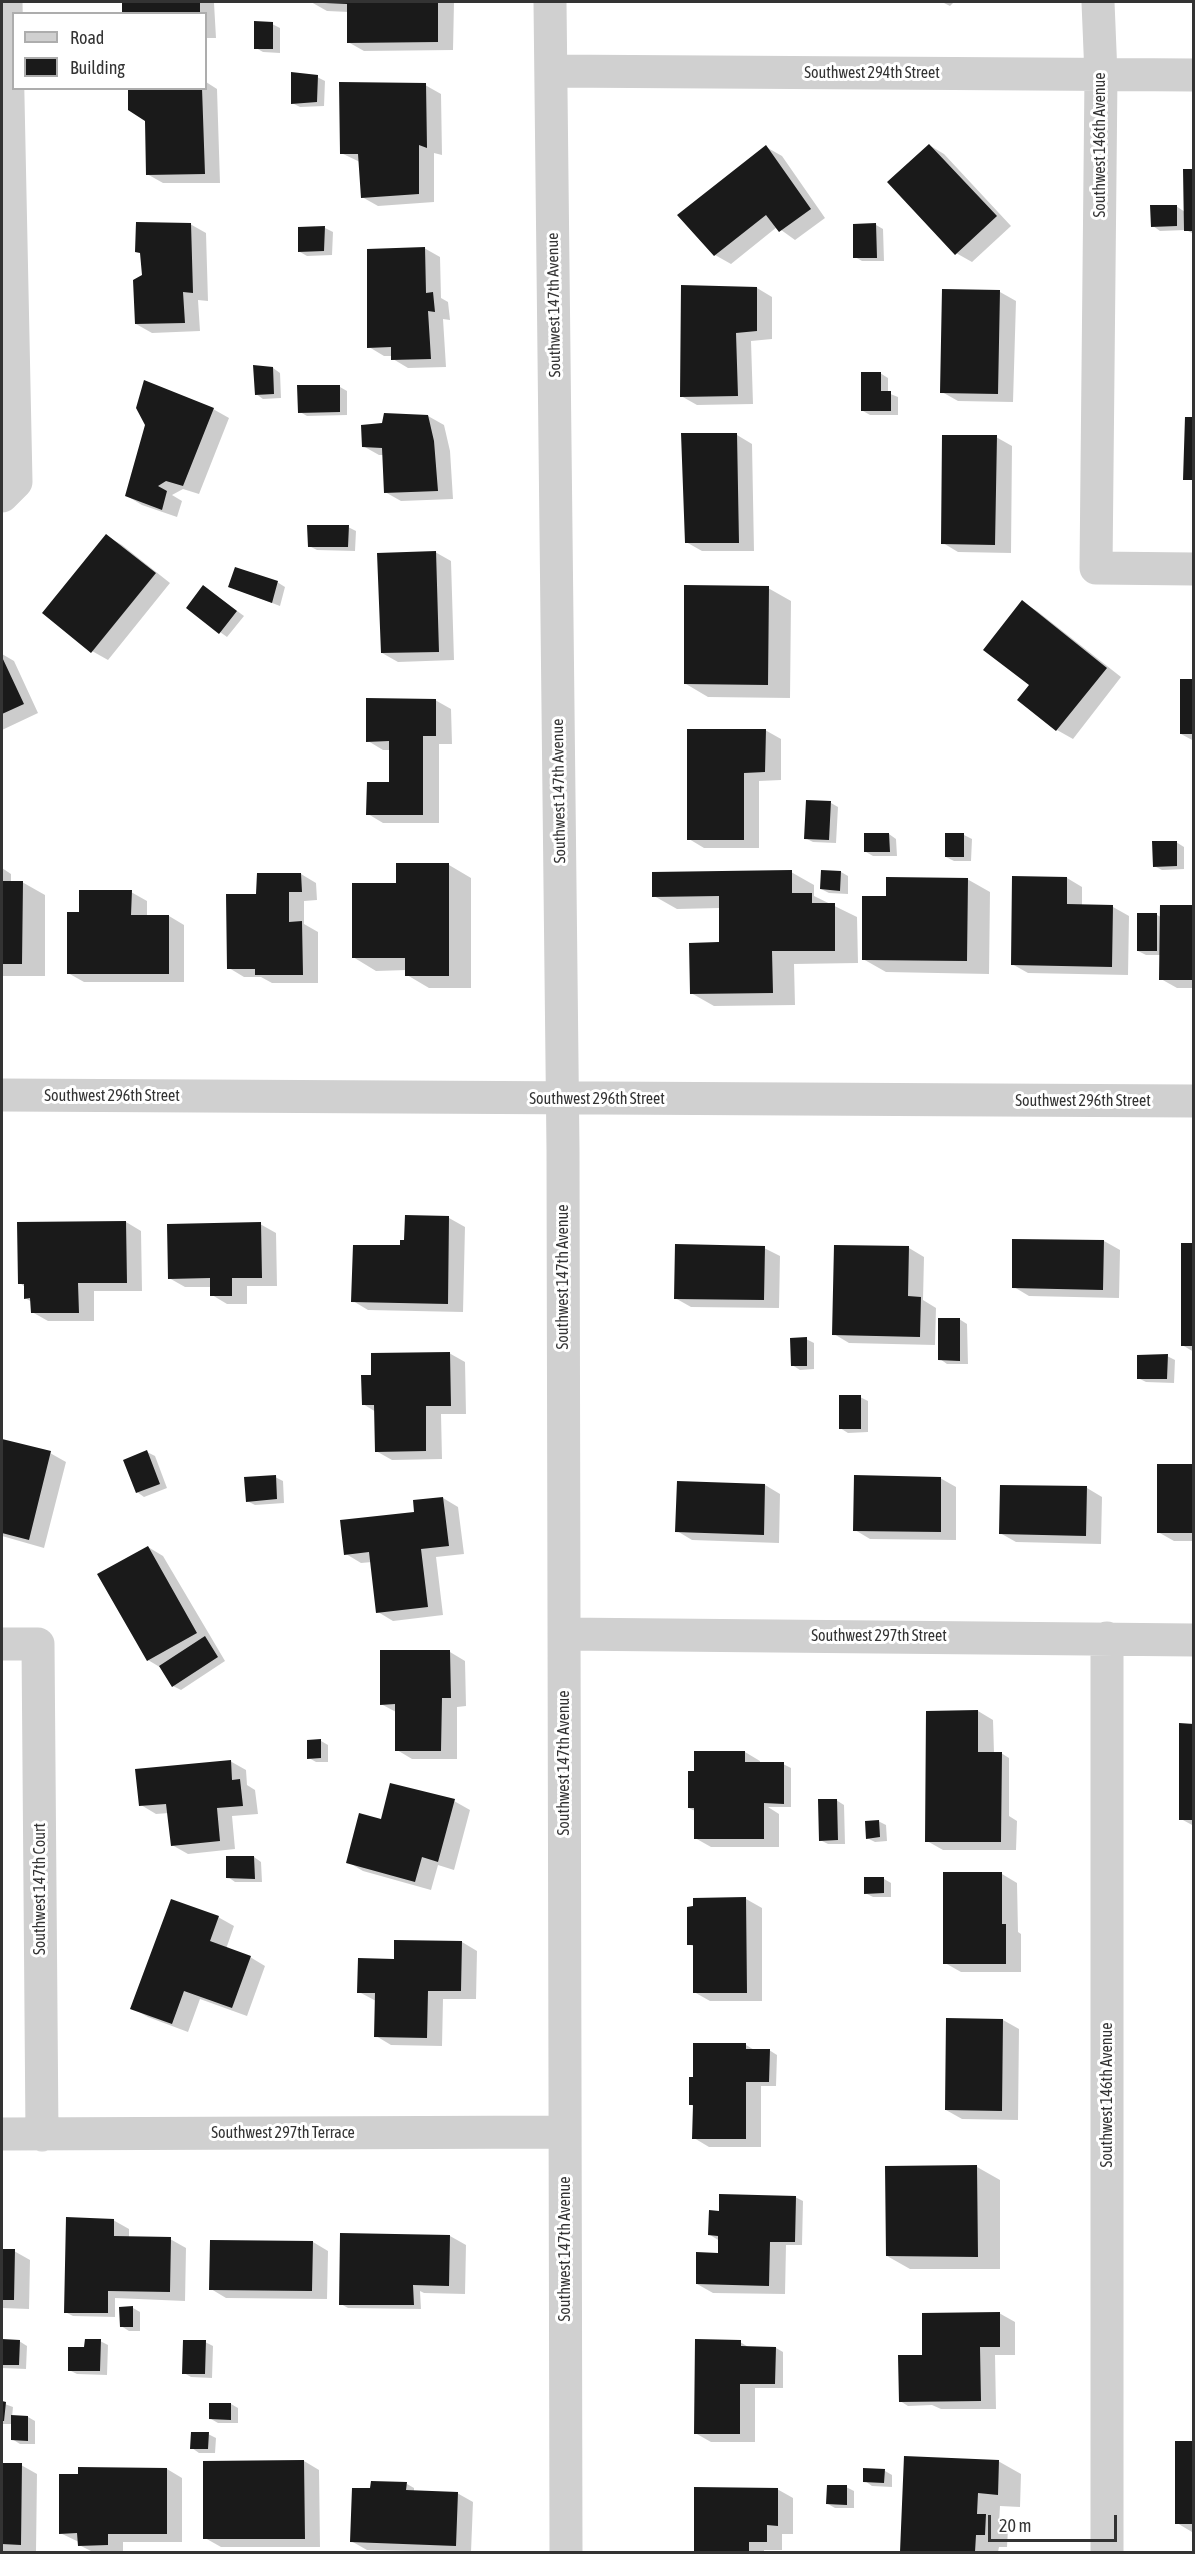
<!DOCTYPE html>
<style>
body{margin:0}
#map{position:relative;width:1195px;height:2554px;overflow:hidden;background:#fff;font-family:"Asap Condensed",sans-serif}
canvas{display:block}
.frame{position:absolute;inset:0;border:3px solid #333;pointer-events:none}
.legend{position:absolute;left:12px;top:12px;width:195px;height:78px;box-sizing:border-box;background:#fff;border:2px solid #adadad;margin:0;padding:8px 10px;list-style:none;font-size:18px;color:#333}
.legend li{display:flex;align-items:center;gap:12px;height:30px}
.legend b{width:30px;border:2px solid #adadad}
.scale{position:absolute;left:988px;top:2515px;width:129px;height:27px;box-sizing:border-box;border:3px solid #333;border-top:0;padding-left:8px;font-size:18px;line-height:21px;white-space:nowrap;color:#333;-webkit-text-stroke:4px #fff;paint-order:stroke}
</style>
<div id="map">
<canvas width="1195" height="2554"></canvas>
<div class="frame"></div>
<ul class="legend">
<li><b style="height:8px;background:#d0d0d0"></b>Road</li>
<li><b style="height:16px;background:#1a1a1a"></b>Building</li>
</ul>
<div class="scale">20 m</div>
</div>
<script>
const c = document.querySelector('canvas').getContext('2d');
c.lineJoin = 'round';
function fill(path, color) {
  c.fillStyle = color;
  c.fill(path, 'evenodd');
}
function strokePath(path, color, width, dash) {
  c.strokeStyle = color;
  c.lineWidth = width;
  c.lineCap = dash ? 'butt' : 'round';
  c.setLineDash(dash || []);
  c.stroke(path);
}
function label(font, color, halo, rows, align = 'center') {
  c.font = font + ' "Asap Condensed",sans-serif';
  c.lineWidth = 6;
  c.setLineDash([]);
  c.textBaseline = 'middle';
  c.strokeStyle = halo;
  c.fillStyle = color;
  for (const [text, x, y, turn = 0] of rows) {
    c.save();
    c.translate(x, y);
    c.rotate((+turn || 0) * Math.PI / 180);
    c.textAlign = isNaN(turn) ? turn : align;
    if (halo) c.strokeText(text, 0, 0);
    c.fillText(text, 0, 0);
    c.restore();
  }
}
fill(new Path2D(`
 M124,2H229V3H214L216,38H206V14H123Z
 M311,2H454L453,50L364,51L348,42L349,12L327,11Z
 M942,2H954L950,6Z
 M272,24L280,28V53L263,52L256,48Z
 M317,77L325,81L324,106L300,107L292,103Z
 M206,82L217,89L220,183H163L147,174L146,120L129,88H206Z
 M425,85L441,94L442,155L434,153V202L378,206L362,197L360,162L341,153Z
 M929,145L944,154L1011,226L972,262L956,253Z
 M766,147L782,156L825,218L795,240L777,227L731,264L715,255Z
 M1194,170V234L1186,230L1160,231L1153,226L1176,206L1185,212Z
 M190,224L206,233L208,301L198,300L200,331L152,333L136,324L144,276Z
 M876,225L883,229L884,261H862L855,257Z
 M299,228H325L333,232L332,255L307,256L300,252Z
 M424,248L440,257L441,298L448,302L450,320L443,319L446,367L408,368L393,359V356H384L369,347Z
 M757,288L772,297V339L751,341L753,404L697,405L681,396Z
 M944,291L1000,292L1016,301L1013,402L958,401L942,392Z
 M273,368L280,373L281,398L263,399L256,394Z
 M880,373L888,378V393L898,397V415H870L863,411Z
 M340,387L347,391V415L307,416L300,412Z
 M213,409L229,418L199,494L183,489L172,495L182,501L177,517L142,505L127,496Z
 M428,416L444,425L450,451L453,499L401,501L385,492L384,455H379L363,446Z
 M737,435L752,444L754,551H702L686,542Z
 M996,437L1012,446L1011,553L958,552L943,543Z
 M348,527L356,531L355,551L317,550L309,546Z
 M107,536L122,545L170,583L108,660L92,651Z
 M435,552L451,561L454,660L398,662L382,653Z
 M277,582L285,587L280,606L230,587Z
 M768,588L791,601L790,698L708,697L686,684Z
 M211,592L244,616L227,637L220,632Z
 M1022,602L1037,611L1121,677L1073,739L1057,730L1019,700L1031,685Z
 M2,654L14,661L38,713L2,730Z
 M1194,680V741L1181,734Z
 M435,700L451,709L452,744H439V823H383L368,814L390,784V750H383L368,741Z
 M765,730L781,739V780L759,781V848H704L689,839Z
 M831,803L838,807L836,843L813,842L805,838Z
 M889,834L896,839L897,856H873L866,852Z
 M946,835H964L972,839L971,861H954L946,857Z
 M1176,842L1184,847V869L1162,870L1154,866Z
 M449,865L471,878V988H429L407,975V970L376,971L353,957L398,884Z
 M2,868L11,874V882H22L45,895V976H2Z
 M791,872L814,885V896L857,917L858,963L794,964L795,1005L714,1006L691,993L721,943L720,908L677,909L654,896Z
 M822,872H841L848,876V894L829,893L821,889Z
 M301,874L316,883L317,900L304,901V924L318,932V983H272L261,977H244L229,968L258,895Z
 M1067,878L1082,887V906L1113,907L1129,916L1128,975L1028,973L1012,964Z
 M967,879L990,892L989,974L886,972L863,959L887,897Z
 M131,892L147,901V916H169L184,925V982H84L68,973L81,914Z
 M1194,906V988H1177L1161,979V955H1146L1138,951L1157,915L1161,917Z
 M449,1218L465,1227L463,1312L368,1310L353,1301L401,1247Z
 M126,1222L141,1231L142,1291H94V1321H48L32,1312V1302L25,1298V1287L20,1283Z
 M260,1224L276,1233L277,1286H247V1304H227L212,1295V1287H185L169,1278Z
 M1104,1241L1120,1250L1119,1298L1029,1296L1014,1287Z
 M1194,1245V1352L1182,1345Z
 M764,1248L780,1256L779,1308L691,1307L675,1298Z
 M909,1248L924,1257L923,1300L936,1308L935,1345L849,1343L834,1334Z
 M959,1319L967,1324L968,1364H947L940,1359Z
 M806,1339L814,1343V1369L800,1370L792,1365Z
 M449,1353L465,1362L466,1414H441L442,1459L392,1460L376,1451V1412L363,1404L372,1376Z
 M1167,1356L1175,1360L1174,1383L1146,1382L1138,1378Z
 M860,1397L868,1401V1432L848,1433L840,1428Z
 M2,1441L50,1453L66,1462L44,1548L2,1536Z
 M147,1452L155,1456L167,1488L144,1497L137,1492Z
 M1194,1466V1541H1174L1158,1532Z
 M275,1477L283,1481L284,1503L255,1505L247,1501Z
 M940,1478L956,1487V1540L870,1539L855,1530Z
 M765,1485L780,1494L779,1543L692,1540L677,1531Z
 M1087,1488L1102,1497L1101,1544L1016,1542L1000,1533Z
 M443,1498L458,1507L464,1554L436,1557L443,1615L393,1621L378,1612L372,1562L361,1563L346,1554Z
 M148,1547L163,1556L225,1661L181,1690L173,1686L163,1669L148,1660Z
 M450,1652L465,1661L466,1706L457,1707V1759H412L397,1750L396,1712L381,1704Z
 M978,1711L993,1720L994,1753H1001L1009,1758V1816L1017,1821L1016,1850H943L927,1841Z
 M1194,1725V1826L1181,1819Z
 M321,1741L328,1745V1762H316L309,1758Z
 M745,1752L760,1761V1764H783L791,1768V1807H768L779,1814V1847H711L695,1838V1811L689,1808L695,1772Z
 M230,1761L246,1770L247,1785L255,1790L258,1814L232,1816L235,1849L188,1854L172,1845L169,1813L156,1814L141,1805Z
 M836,1800L844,1805L845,1844H828L820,1840Z
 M454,1801L470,1810L454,1870L438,1865L431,1890L363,1871L348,1862L382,1821Z
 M878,1821L886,1825L887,1841L875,1842L867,1838Z
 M254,1857L261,1862L262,1882H235L228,1877Z
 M1002,1874L1017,1883L1018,1932L1021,1934V1972H961L945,1963Z
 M884,1879L891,1883V1897H873L865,1893Z
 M746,1899L762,1908V2001H710L694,1992L695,1947L689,1944Z
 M218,1917L234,1926L226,1949L250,1957L265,1966L247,2016L200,1999L188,2032L148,2017L132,2008Z
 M462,1942L477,1951L476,1999H443L442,2046L391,2045L376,2036V2001L359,1992L395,1960Z
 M1003,2020L1019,2029L1018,2120L962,2119L946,2110Z
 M694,2045H746L756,2051L769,2050L777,2055L776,2086H761V2147H709L694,2138V2107L691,2104L694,2079Z
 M887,2167H977L1000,2180V2269H910L887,2256Z
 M795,2197L803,2201L802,2245H786L785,2294L713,2293L697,2284L720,2254V2241L710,2235L720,2213Z
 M113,2220L129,2229V2238L170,2239L186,2248L185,2301L115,2298V2317L73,2316L65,2312Z
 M450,2236L466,2245L465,2294L424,2293L420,2291L421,2309L348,2308L341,2304Z
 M313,2242L328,2251L327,2299L226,2298L211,2289Z
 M2,2250L14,2251L30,2260L29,2309L2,2308Z
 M133,2308L140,2312V2331H129L121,2326Z
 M999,2313L1015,2322V2355H995L996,2409H941L932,2405L908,2406L900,2401L922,2356Z
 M2,2340L19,2341L27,2346L26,2369L2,2368Z
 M100,2341L108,2345L107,2375L77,2374L69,2370L86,2349Z
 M205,2342L213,2346L212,2378L191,2377L184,2373Z
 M740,2342L750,2348H776L783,2352V2388H755V2442H711L695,2433Z
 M2,2403L13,2407L12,2417H28L35,2421V2444H20L12,2439L13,2424H2Z
 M231,2404L238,2408V2423H218L211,2419Z
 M208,2434L216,2438L215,2453H199L192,2448Z
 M1194,2443V2532H1192L1177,2523Z
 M905,2457L998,2461L1021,2474L1020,2507L1000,2506L999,2524L1008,2529L1007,2547H999L998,2552H901Z
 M304,2461L319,2470L320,2547H221L205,2538Z
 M2,2465H21L37,2474L36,2552H2Z
 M167,2469L182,2478V2542H123V2552H93L79,2545V2542L60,2533Z
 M865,2470L885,2471L892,2475V2487L872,2486L865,2481Z
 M407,2484L414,2488V2492L457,2493L473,2502L471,2552L367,2550L351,2541Z
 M846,2487L854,2491V2508H835L828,2504Z
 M696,2489H777L793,2498V2534H782V2550H764V2552H695Z`), '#0003');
fill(new Path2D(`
 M122,2H200V14H122Z
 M325,2H438V42L347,43V4L325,3Z
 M254,21L273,22V49H254Z
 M291,72L318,75L317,102L291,104Z
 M339,82L426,83L427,148L419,145V194L361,198L358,154H340Z
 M128,88H202L205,174L146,175L145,121L128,110Z
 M929,144L997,216L955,255L887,182Z
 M766,145L811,209L779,232L766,215L714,256L677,215Z
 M1183,169H1194V231H1184Z
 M1150,205H1177V226L1151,227Z
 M136,222L191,223L193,293L183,292L185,323L135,324L133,280L142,275L140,253L135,252Z
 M876,223L877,258H853V224Z
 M325,226L324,251L298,252V227Z
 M425,247L426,293L433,292L435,312L428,311L431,359L391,360V347L367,348V249Z
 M681,285L757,287V331L736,333L738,396L680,397Z
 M942,289L1000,290L998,394L940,393Z
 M253,365L273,367L274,394L255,395Z
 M861,372H881V391H891V411H861Z
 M144,380L214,408L183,486L166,481L158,486L167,491L162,510L125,496L145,425L136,408Z
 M297,385H340V412L298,413Z
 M384,413L428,415L434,441L438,491L384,493L382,448L362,447L361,425L382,423Z
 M1185,417H1194V480H1183Z
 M681,433H737L739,543H685Z
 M942,435H997L995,545L941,544Z
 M307,525H349L348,547H308Z
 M106,534L156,573L91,653L42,613Z
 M436,551L439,652L381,653L377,553Z
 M235,567L278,581L272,603L228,587Z
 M203,585L237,611L219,634L186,608Z
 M684,585L769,586L768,685L684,684Z
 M1022,600L1107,668L1056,731L1017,700L1029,685L983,650Z
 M2,657L24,704L2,714Z
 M1180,679H1194V734H1180Z
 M366,698L436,699V736H423V815H366L367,782H389V741L366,742Z
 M687,729H766L765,772L744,773V840H687Z
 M806,800L831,801L829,840L804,839Z
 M864,833H889L890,852H864Z
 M945,833H964V857H945Z
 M1152,841H1177V866L1153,867Z
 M396,863H449V976H405V958H352V883H396Z
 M792,870V893H812V903H835V951H772L773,993L690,994L689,943L719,942V896L652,897V872Z
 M821,870L841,871L840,891L820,889Z
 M257,873H301L302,892H289V922L302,921L303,975H255V969H227L226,894H256Z
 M1012,876L1067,877V904L1113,905L1112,967L1011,965Z
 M886,877L968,878L967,961L862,960V896H886Z
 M2,881H23L22,964H2Z
 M79,890H132L131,915H169V974H67V912H79Z
 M1160,905H1194V980H1159Z
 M1137,913H1157V951H1137Z
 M405,1215L449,1216L448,1304L351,1302L353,1245H400V1240H404Z
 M126,1221L127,1283H78L79,1313H31L30,1298L24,1299V1284H18L17,1222Z
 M261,1222L262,1278H232V1296H210V1278L168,1279L167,1224Z
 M1012,1239L1104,1240L1103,1290L1012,1288Z
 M1181,1243H1194V1346H1181Z
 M675,1244L765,1246L764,1300L674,1299Z
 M834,1245L909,1246L908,1296L921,1297L920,1337L832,1335Z
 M938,1318H960V1361L938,1360Z
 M807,1337V1366H791L790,1338Z
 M450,1352L451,1406H426V1451L375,1452L374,1405H362L361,1375H371V1353Z
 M1168,1354L1167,1379H1137V1355Z
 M839,1395H861V1429H839Z
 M2,1439L51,1451L29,1540L2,1533Z
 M147,1450L160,1484L136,1493L123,1460Z
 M1157,1464H1194V1533H1157Z
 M276,1475L277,1499L246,1502L244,1477Z
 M854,1475L941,1477V1532L853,1531Z
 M677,1481L765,1484L764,1535L675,1532Z
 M1000,1485L1087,1486L1086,1536L999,1534Z
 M443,1497L449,1546L421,1549L428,1607L376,1613L369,1552L344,1555L340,1520L414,1512L413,1500Z
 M148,1546L197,1633L147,1661L97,1574Z
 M205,1636L218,1657L172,1687L159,1666Z
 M380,1650H450L451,1698H442L441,1751H395V1704L380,1705Z
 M978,1710V1752H1002L1001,1842H925L926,1711Z
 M1179,1723L1194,1724V1820H1179Z
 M321,1739V1758L307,1759V1740Z
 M694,1751H745V1762H784V1804L764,1803V1839H694V1808H688V1771H694Z
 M231,1760L232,1780L240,1779L243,1806L217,1808L220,1841L171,1846L166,1804L139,1806L135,1769Z
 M390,1783L455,1799L438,1862L422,1857L415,1882L346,1863L359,1813L381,1819Z
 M818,1799H837L838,1840L819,1841Z
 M879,1820L880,1837L866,1839L865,1821Z
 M226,1856H254L255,1879L226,1878Z
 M943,1872H1002V1924H1006V1964H943Z
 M864,1877H884V1893L864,1894Z
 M746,1897L747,1993H693V1945H687V1907L693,1906V1898Z
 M171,1899L219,1916L210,1941L251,1956L232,2008L184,1991L172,2024L130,2009Z
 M394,1940L462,1941L461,1991H428L427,2038L374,2037L375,1993H357L358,1958L394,1959Z
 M946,2018L1003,2019L1002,2111L945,2110Z
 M693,2043H746V2049H770L769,2082H746V2139H692L693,2105H689V2077H693Z
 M977,2165L978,2257L886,2256L885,2166Z
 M719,2194L796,2196L795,2242H770L769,2286L696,2284V2252L718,2253V2236L708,2235L709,2210L719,2211Z
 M66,2217L114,2219V2236L171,2237L170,2292L108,2291V2313H64Z
 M340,2233L450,2235L449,2286L413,2285L414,2305H339Z
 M210,2240L313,2241L312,2291L209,2290Z
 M2,2249H15L14,2300H2Z
 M133,2306V2327H120L119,2307Z
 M1000,2312V2347H980L981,2401L899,2402L898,2355H922V2313Z
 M2,2339L20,2340L19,2365H2Z
 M85,2339H101L100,2371H68V2347H84Z
 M695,2339L741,2340V2346L776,2347L775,2384H740V2434H694Z
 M183,2340H206L205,2374H182Z
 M2,2401L6,2402L4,2421H2Z
 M209,2403H231V2420L209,2419Z
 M11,2415L28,2416V2441L11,2440Z
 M191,2432H209L208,2449H190Z
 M1175,2441H1194V2524H1175Z
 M904,2456L999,2460L998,2495L978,2493L977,2514H986L985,2535H976L975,2552H900Z
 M304,2460L305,2539H203V2461Z
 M2,2463H22L21,2545L2,2544Z
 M78,2467L167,2468V2534H108V2545L78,2546L77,2533L59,2534V2474H78Z
 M863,2468L885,2469L884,2483L863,2482Z
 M371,2481L407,2482L406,2490L458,2492L456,2546L350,2542L352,2488H370Z
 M827,2485H847V2505L826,2504Z
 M694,2487L778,2488V2526L767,2525V2542H749V2552H694Z`), '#1a1a1a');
strokePath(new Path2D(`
 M550,2L563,1150L566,2552
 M1098,2L1101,75L1096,568L1194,569
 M551,71L1194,75
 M2,496L16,482L6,2
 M2,1095L1194,1101
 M564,1634L1194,1640
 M1107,1638V2552
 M2,1644H38L42,2135
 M2,2134L565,2132`), '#d0d0d0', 33);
label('16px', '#333', '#fff', [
 ["Southwest 294th Street",872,73],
 ["Southwest 146th Avenue",1100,145,-90],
 ["Southwest 147th Avenue",554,305,-91],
 ["Southwest 147th Avenue",559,791,-91],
 ["Southwest 296th Street",112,1096],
 ["Southwest 296th Street",597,1099],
 ["Southwest 296th Street",1083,1101],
 ["Southwest 147th Avenue",563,1277,-90],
 ["Southwest 297th Street",879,1636],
 ["Southwest 147th Avenue",564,1763,-90],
 ["Southwest 147th Court",40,1889,-90],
 ["Southwest 146th Avenue",1107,2095,-90],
 ["Southwest 297th Terrace",283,2133],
 ["Southwest 147th Avenue",565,2249,-90]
]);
</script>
